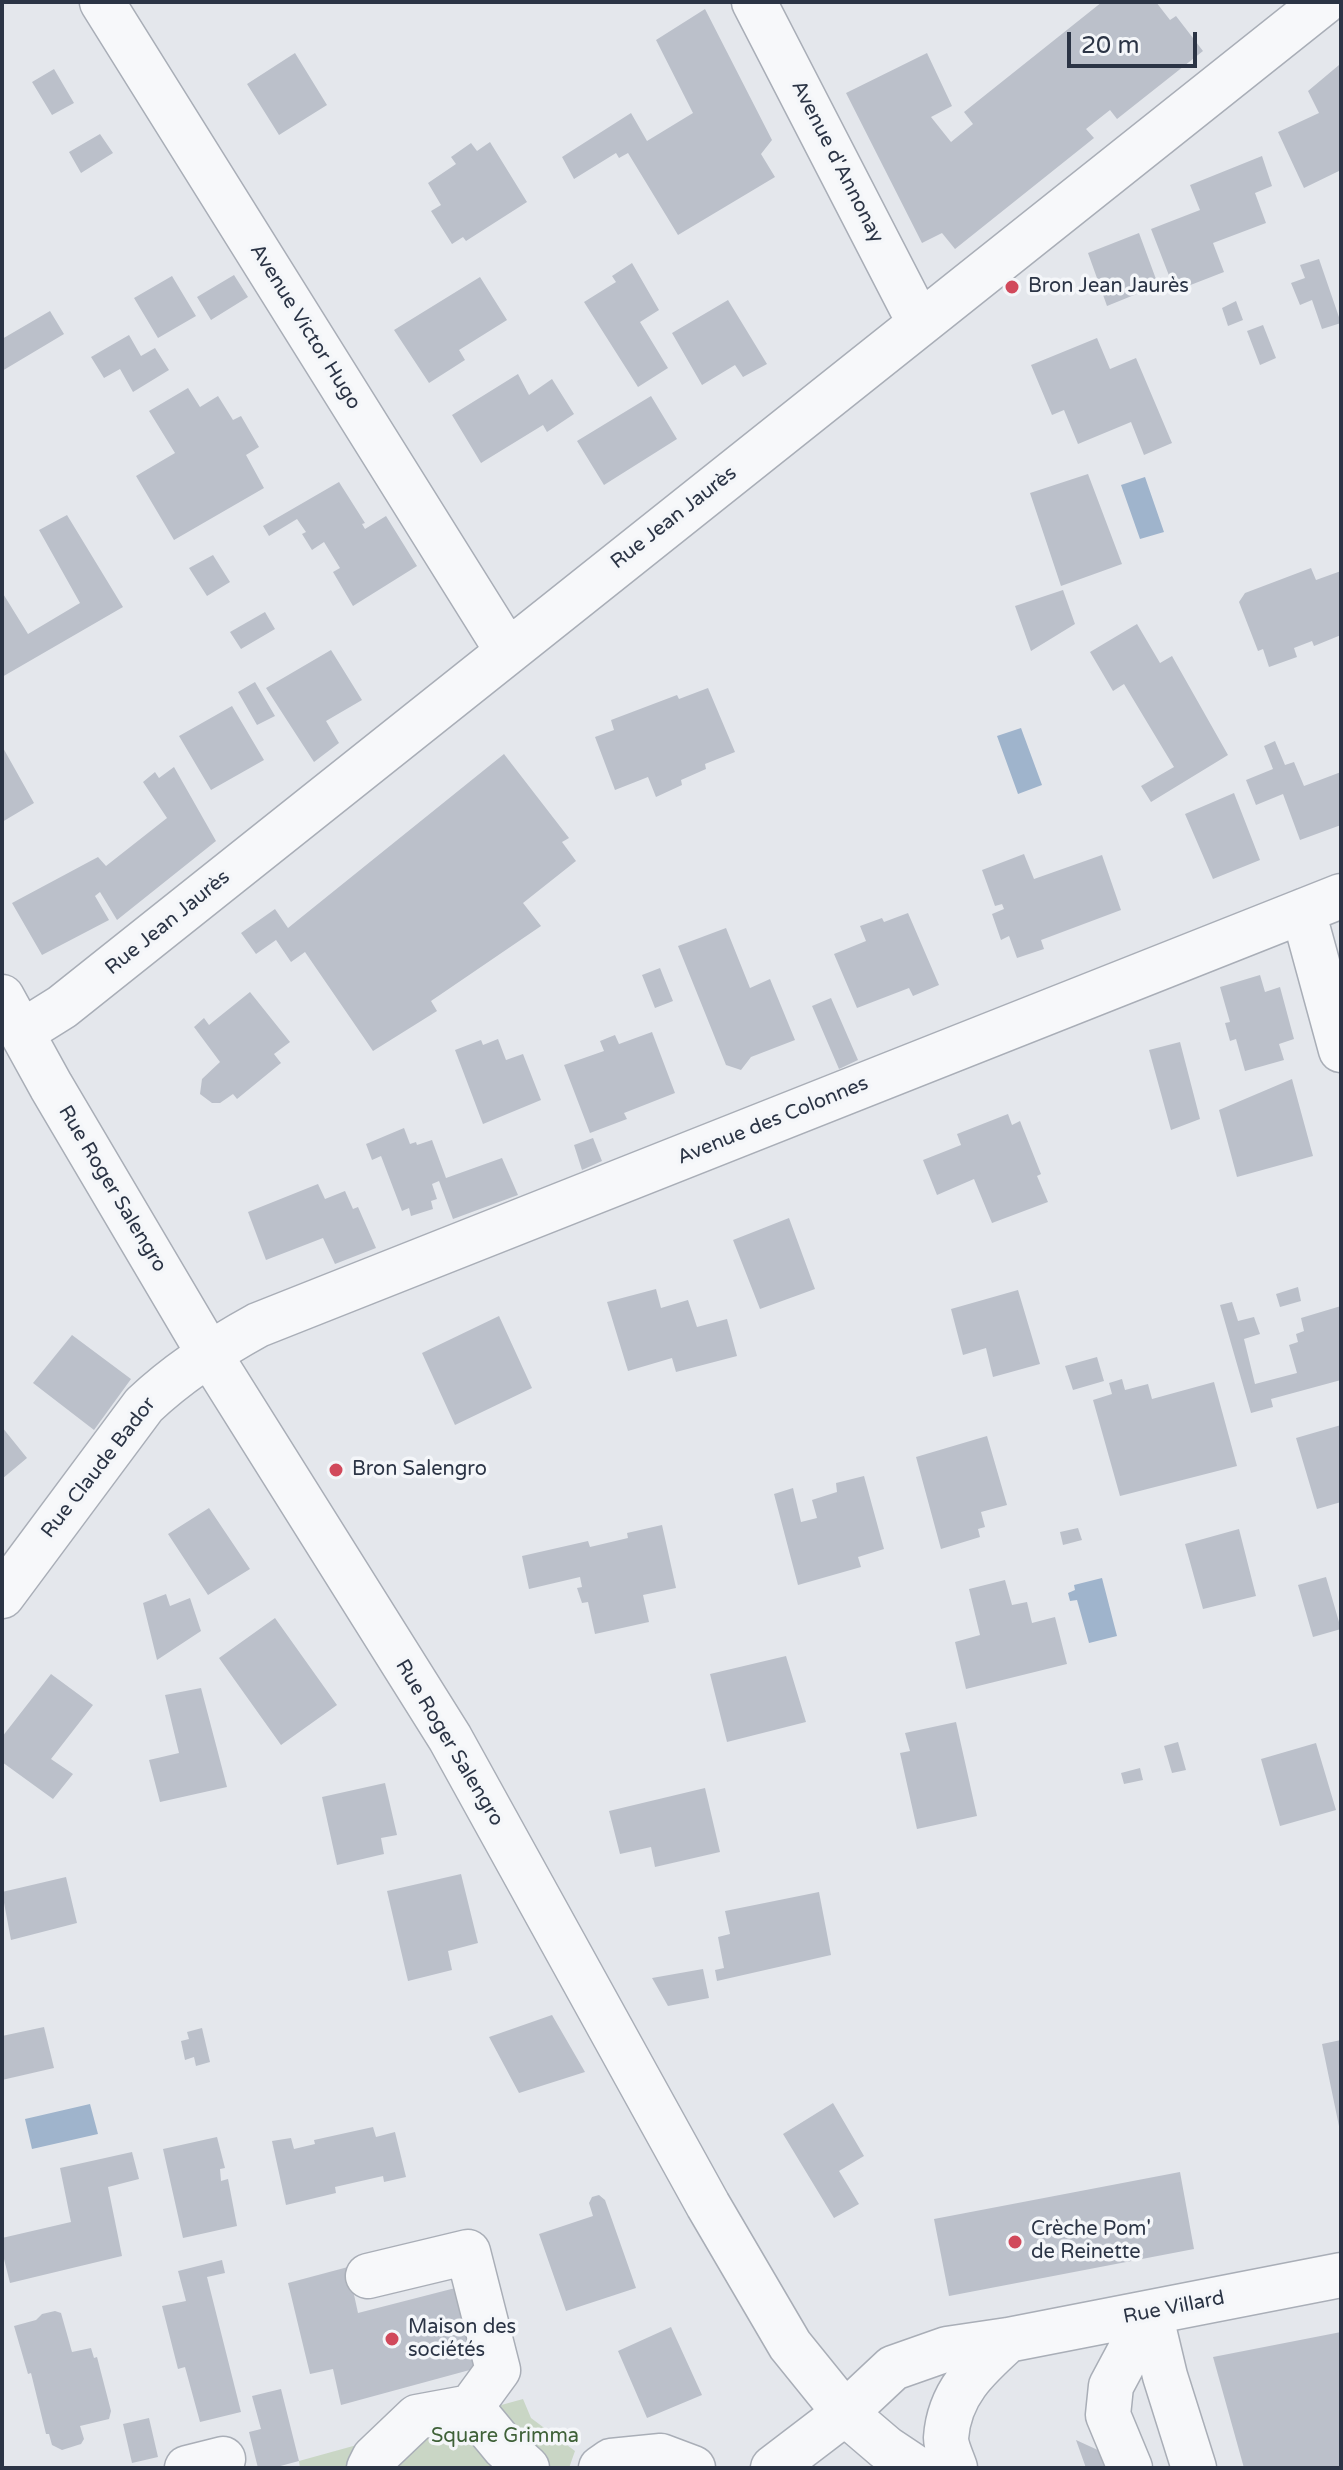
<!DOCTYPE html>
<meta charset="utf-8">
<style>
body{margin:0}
#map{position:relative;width:1343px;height:2470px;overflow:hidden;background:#e4e7ec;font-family:"Varela Round",sans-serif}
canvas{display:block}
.frame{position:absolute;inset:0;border:4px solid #2b3445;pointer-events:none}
.scale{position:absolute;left:1067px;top:32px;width:130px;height:36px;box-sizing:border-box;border:4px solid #2b3445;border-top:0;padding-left:10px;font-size:24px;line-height:28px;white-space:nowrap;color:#2b3445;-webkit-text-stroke:6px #f4f6f9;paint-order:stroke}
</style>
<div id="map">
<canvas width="1343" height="2470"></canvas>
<div class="frame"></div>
<div class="scale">20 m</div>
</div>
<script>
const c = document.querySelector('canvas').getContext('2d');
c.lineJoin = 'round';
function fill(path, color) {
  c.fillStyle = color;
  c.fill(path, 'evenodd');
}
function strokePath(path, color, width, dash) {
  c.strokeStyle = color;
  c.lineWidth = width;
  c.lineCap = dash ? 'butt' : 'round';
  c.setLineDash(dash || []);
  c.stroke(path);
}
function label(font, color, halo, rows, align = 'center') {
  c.font = font + ' "Varela Round",sans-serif';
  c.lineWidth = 7;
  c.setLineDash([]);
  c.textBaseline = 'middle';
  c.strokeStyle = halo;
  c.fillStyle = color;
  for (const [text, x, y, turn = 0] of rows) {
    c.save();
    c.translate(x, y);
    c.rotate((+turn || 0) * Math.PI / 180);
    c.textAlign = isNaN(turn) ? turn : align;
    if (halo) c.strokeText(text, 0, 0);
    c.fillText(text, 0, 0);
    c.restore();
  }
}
fill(new Path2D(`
 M523,2399L531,2418L575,2451L569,2468H300L299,2461Z`), '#c9d6c5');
fill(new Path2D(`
 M1145,477L1164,532L1140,539L1121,485Z
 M1021,728L1042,785L1018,794L997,736Z
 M1102,1578L1117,1636L1089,1643L1077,1600L1070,1601L1068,1593L1075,1590L1074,1585Z
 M90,2104L98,2134L32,2149L25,2119Z`), '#9fb4cc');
fill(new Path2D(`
 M1102,2H1156L1170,20L1176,16L1203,51L1117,119L1110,110L1086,129L1094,138L955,249L942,233L922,243L846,93L927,53L952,106L931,117L951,142L973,124L964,112Z
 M705,9L772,140L761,154L775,177L678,235L628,153L619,158L616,153L574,179L562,157L631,113L647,141L693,113L656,40Z
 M295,53L327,105L279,135L247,84Z
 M1339,65L1341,170L1304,188L1278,132L1319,113L1308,91Z
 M54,69L74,103L52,115L32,82Z
 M100,134L113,153L81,173L69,152Z
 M490,142L527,202L466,241L463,237L452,244L431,211L441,205L428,183L456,164L451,157L471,143L477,151Z
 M1262,156L1272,186L1255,193L1266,223L1213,243L1224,272L1175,291L1151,229L1200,210L1190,185Z
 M1139,233L1160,290L1146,295L1144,291L1107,306L1088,253Z
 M1319,259L1341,323L1322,329L1312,300L1300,305L1291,283L1305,278L1300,265Z
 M632,263L659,310L640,322L668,368L638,387L584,302L616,282L612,276Z
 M234,275L248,297L211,320L197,297Z
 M172,276L196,316L158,338L134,298Z
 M480,277L507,320L459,350L465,360L429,383L394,330Z
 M728,300L767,364L743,377L735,365L702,385L672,333Z
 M1236,301L1243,320L1228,326L1222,308Z
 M50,311L64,334L2,371V339Z
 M1263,325L1276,358L1260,365L1247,331Z
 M129,335L141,356L155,348L169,370L133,392L120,369L104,378L91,357Z
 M1097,338L1110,369L1136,358L1172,443L1144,455L1131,422L1078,444L1064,410L1052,415L1031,365Z
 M518,374L529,395L552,379L574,414L547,432L543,425L481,463L452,415Z
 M188,388L200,407L218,396L233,420L241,416L259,447L246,455L264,488L174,540L136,476L175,453L149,411Z
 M651,396L677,439L604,485L577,441Z
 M1088,474L1122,564L1061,586L1030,493Z
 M339,482L365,523L362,524L365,529L386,516L417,566L353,606L333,572L340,568L324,542L312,550L302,534L306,532L297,519L269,536L263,526Z
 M67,515L123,607L2,677V592L28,634L80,603L39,530Z
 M213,555L230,582L207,596L189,568Z
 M1311,568L1316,580L1341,571V635L1314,646L1312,641L1294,648L1297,657L1269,667L1263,649L1258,651L1239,602L1245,593Z
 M1063,590L1075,624L1031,651L1015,606Z
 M265,612L275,629L241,649L230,632Z
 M1137,624L1160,663L1172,656L1228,755L1151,802L1141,786L1174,767L1124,684L1113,691L1090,652Z
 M331,650L362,700L326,721L339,743L314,762L266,688Z
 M255,682L275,716L257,725L238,692Z
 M708,688L735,752L705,764L706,769L681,780L682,785L656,797L648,777L615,790L595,737L614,730L611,720L677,695L679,699Z
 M232,706L264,760L211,790L179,736Z
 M1275,741L1285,765L1294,762L1304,786L1341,772V825L1300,840L1283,794L1256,805L1246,780L1273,769L1264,746Z
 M2,746L34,803L2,822Z
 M504,754L569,838L562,842L576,861L523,903L541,926L431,1001L437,1011L373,1051L305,952L291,962L276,940L256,954L241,933L275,909L288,928Z
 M174,767L216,841L117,920L100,892L95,896L109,920L42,955L12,903L98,857L106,866L167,818L143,782L155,772L159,778Z
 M1234,793L1260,860L1213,879L1185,814Z
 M1024,854L1034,879L1102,855L1121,910L1041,940L1044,949L1017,958L1009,936L1001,940L992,914L1004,909L1002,904L995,906L982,870Z
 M908,913L939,985L913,996L909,988L857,1008L834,954L866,941L860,926L882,918L884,922Z
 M726,928L750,988L770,979L795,1040L751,1057L741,1070L726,1065L678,946Z
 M660,968L673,1001L655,1008L642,975Z
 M1260,975L1265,992L1280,987L1294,1039L1279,1044L1284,1060L1245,1071L1236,1039L1230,1041L1225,1023L1230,1022L1220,987Z
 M250,992L290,1042L274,1054L281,1063L237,1099L233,1094L220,1103H212L200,1094L202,1079L220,1062L194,1027L204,1018L209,1025Z
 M831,998L858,1060L839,1069L812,1006Z
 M652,1032L675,1093L624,1113L627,1119L590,1133L564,1065L604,1051L600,1041L615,1035L619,1044Z
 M498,1039L506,1060L523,1054L541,1100L483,1124L455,1050L481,1040L483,1045Z
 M1180,1042L1200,1119L1171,1130L1149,1050Z
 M1292,1079L1313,1156L1237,1177L1219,1110Z
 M1008,1114L1012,1125L1020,1121L1041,1174L1037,1176L1048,1202L992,1223L974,1179L937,1195L923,1160L961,1145L957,1134Z
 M404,1128L410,1144L416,1142L417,1145L432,1140L446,1178L502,1158L518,1195L453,1219L439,1181L432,1184L437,1199L431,1201L433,1209L411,1216L409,1208L402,1211L381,1156L372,1160L366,1144Z
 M593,1138L602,1161L582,1170L574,1145Z
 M318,1184L325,1199L345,1191L353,1209L358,1207L376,1248L335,1264L323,1238L266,1260L248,1212Z
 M789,1218L815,1289L760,1309L733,1240Z
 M1298,1287L1301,1301L1280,1307L1276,1294Z
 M656,1289L661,1308L688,1300L697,1327L727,1319L737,1356L676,1372L672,1358L628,1371L607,1302Z
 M1018,1290L1040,1364L993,1377L986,1348L963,1355L951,1309Z
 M1232,1302L1238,1321L1254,1317L1260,1334L1244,1339L1255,1384L1297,1373L1289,1345L1298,1342L1296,1334L1304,1331L1301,1318L1341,1306V1380L1271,1399L1273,1407L1251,1413L1220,1305Z
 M499,1316L532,1388L455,1425L422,1353Z
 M72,1335L131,1379L94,1430L33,1383Z
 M1097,1357L1104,1381L1073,1390L1065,1366Z
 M1122,1379L1125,1390L1148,1384L1152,1399L1214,1382L1237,1466L1120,1496L1093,1400L1112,1394L1109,1383Z
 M1341,1425V1502L1317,1509L1296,1438Z
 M2,1427L27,1458L2,1479Z
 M987,1436L1007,1505L981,1512L985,1527L978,1529L980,1537L941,1549L916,1457Z
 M864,1476L884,1549L858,1557L861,1567L798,1585L774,1494L793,1488L801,1522L817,1518L812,1500L837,1492L836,1483Z
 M209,1508L250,1569L208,1595L168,1534Z
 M662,1525L676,1588L643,1595L649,1622L595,1634L588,1602L582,1603L577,1588L582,1587L580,1577L529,1589L522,1556L588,1541L590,1547L628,1538L627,1533Z
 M1078,1528L1082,1540L1063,1545L1060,1532Z
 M1239,1529L1256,1596L1203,1609L1185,1544Z
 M1326,1577L1341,1629L1313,1637L1298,1585Z
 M1005,1580L1012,1605L1027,1602L1032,1623L1055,1617L1067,1664L966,1689L955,1642L980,1635L969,1589Z
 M166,1594L170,1606L190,1598L201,1631L157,1660L143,1603Z
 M275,1618L337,1705L281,1745L219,1658Z
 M786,1656L806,1722L727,1742L710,1674Z
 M51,1674L93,1705L51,1759L73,1774L53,1799L2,1762V1737Z
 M201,1688L227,1787L160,1802L149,1760L179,1753L165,1695Z
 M956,1722L977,1816L917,1829L900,1753L910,1751L905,1733Z
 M1178,1742L1186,1770L1172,1773L1164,1746Z
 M1316,1743L1336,1810L1280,1826L1261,1759Z
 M1140,1768L1143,1780L1124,1784L1121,1773Z
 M385,1783L397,1835L381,1838L384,1854L337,1865L322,1797Z
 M705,1788L720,1852L655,1867L651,1847L620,1854L609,1811Z
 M461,1874L478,1943L448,1951L452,1970L408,1981L387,1891Z
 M66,1877L77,1923L11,1940L2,1892Z
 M819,1892L831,1955L717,1981L715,1970L724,1968L718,1937L730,1934L725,1911Z
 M703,1969L709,1998L668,2006L652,1978Z
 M552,2015L585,2072L519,2093L489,2037Z
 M44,2027L54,2068L2,2080V2036Z
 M202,2028L210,2062L196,2066L194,2057L185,2060L181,2041L189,2039L187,2032Z
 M1341,2040V2131H1340L1322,2044Z
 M833,2103L864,2156L839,2171L859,2204L834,2218L783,2134Z
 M373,2127L376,2137L395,2132L406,2177L384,2182L383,2176L335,2187L336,2193L286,2205L272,2141L291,2138L294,2149L315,2144L314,2140Z
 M217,2137L225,2168L220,2169L221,2181L228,2179L237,2226L183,2238L163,2149Z
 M132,2152L139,2179L108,2187L122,2256L10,2283L2,2251V2238L71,2222L60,2168Z
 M1180,2172L1194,2249L949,2296L934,2219Z
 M599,2195L605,2200L636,2288L566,2311L539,2234L593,2216L589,2203L592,2197Z
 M222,2260L225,2273L207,2277L241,2412L200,2422L185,2367L178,2369L162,2306L186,2301L178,2271Z
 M348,2267L358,2313L467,2285L488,2365L341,2405L333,2369L310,2374L288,2283Z
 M55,2311L61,2313L72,2352L91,2348L94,2358L97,2357L111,2411L109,2419L80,2426L84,2439L81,2444L62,2450L52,2445L49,2434H46L31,2373L28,2374L14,2326L36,2320L42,2314Z
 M671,2327L702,2395L647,2418L618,2351Z
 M1341,2332V2468H1244L1213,2357Z
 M281,2389L299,2461L273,2468H258L249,2432L261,2429L252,2396Z
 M149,2418L158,2457L132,2463L123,2424Z
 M1076,2440L1137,2468H1086Z`), '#bbc0ca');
const minor = new Path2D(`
 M102,2L508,652
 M754,2L919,322
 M1303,911L1341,1050
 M2,997L51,1086L208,1352L450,1738L708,2205L790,2345L845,2413L886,2448L916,2468
 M22,1032L62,1007L1324,2
 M2,1596L144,1405C179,1372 216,1348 258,1325L1341,896
 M368,2276L468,2252L498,2370L471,2407
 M1150,2313L1165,2376L1194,2468
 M187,2468L223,2459
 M369,2468L374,2458L417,2417L471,2407L504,2447L527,2468
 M601,2468L611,2461L661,2456L693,2468
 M773,2468L845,2413L893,2368L947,2349L1008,2340L1341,2275
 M955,2468C952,2459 946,2447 946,2438C949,2393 977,2368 1008,2340
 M1130,2468L1108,2415L1111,2386L1150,2313`);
strokePath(minor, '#a9aeb7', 47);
strokePath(minor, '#f7f8fa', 44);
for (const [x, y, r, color] of [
 [1012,287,8,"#d1495b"],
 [336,1470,8,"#d1495b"],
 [1015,2242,8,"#d1495b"],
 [392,2339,8,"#d1495b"]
]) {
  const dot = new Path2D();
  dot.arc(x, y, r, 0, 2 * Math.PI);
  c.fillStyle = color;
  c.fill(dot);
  strokePath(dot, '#f4f6f9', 3);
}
label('20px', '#2b3445', '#f4f6f9', [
 ["Avenue d'Annonay",837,162,63],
 ["Avenue Victor Hugo",305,327,58],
 ["Rue Jean Jaurès",674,518,-38],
 ["Rue Jean Jaurès",168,923,-39],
 ["Avenue des Colonnes",773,1121,-22],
 ["Rue Roger Salengro",112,1189,59],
 ["Rue Claude Bador",99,1468,-52],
 ["Rue Roger Salengro",449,1743,59],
 ["Rue Villard",1174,2308,-11]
]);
label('20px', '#2b3445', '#f4f6f9', [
 ["Bron Jean Jaurès",1028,287],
 ["Bron Salengro",352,1470],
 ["Crèche Pom'",1031,2230],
 ["de Reinette",1031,2253],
 ["Maison des",408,2328],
 ["sociétés",408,2351]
], 'left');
label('20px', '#3f6138', '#f4f6f9', [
 ["Square Grimma",505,2437]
]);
</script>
